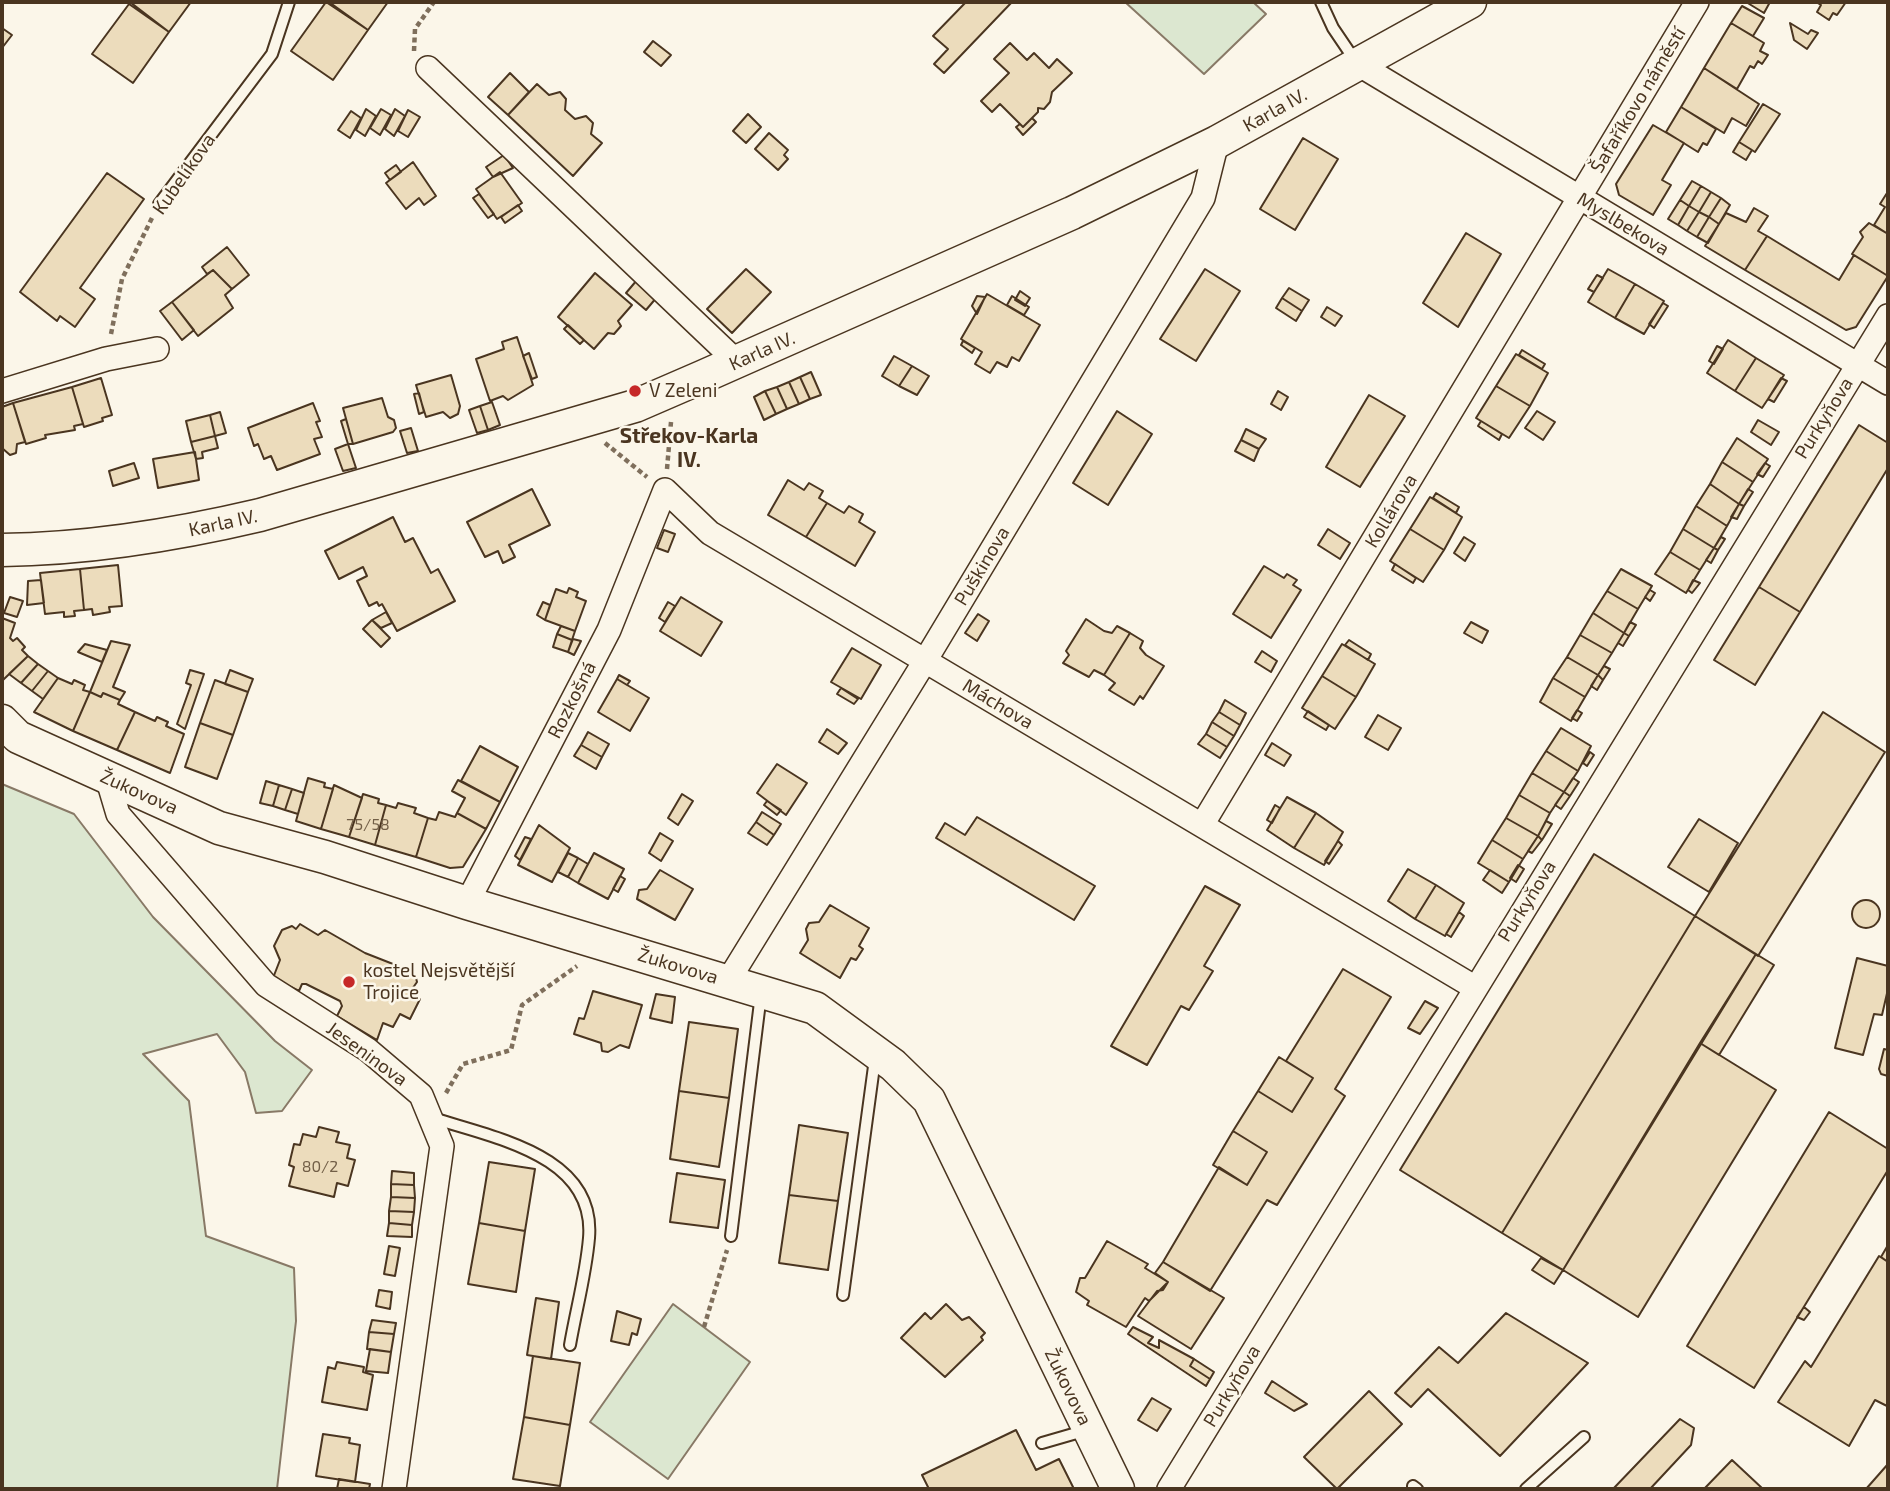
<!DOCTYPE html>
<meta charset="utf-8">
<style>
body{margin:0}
#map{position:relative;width:1890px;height:1491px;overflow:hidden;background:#fbf6e9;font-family:"Exo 2",sans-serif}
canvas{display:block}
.frame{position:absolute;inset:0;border:4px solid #4a3520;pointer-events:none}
</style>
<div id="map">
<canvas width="1890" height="1491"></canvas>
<div class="frame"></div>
</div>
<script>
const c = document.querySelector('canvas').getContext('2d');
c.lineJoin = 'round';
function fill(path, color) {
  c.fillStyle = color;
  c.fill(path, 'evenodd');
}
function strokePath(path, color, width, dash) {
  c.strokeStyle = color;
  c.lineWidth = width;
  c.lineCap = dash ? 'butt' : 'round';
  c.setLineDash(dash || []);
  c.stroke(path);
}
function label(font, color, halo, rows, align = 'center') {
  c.font = font + ' "Exo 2",sans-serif';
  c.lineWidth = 5;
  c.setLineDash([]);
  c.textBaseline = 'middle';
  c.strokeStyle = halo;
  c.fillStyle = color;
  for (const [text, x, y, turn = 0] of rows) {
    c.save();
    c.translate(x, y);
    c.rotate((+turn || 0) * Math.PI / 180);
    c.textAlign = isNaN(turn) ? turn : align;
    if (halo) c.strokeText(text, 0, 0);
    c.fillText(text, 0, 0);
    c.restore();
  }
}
const green = new Path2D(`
 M1125,2H1253L1266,14L1204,74Z
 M2,784L74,814L153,917L275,1041L312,1070L282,1111L256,1113L245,1072L217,1034L143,1054L189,1101L206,1236L294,1268L296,1321L277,1489H2Z
 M673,1304L750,1362L668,1479L590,1422Z`);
fill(green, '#dce7d0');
strokePath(green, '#887966', 2);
const building = new Path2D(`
 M130,2H191L169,32Z
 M326,2L368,30L333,80L291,51Z
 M329,2H388L368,30Z
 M966,2H1012L944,73L934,64L948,49L933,36Z
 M1746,2H1770L1764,13Z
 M1816,2H1846L1837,15L1833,13L1829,20L1817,12L1821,5Z
 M129,4L169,32L133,83L92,54Z
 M1742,6L1764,18L1753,36L1731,23Z
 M1731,23L1764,43L1760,51L1768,55L1762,64L1758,61L1754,68L1750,66L1737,89L1704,68Z
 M1790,23L1808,34L1811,30L1818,33L1807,49L1794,40Z
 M2,28L12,35L2,48Z
 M653,41L671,55L661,66L644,52Z
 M1010,43L1027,60L1034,53L1049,68L1057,59L1072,73L1052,92L1050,102L1044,109L1038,108V112L1023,127L1000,104L992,112L981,101L1009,73L994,59Z
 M1704,68L1759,104L1746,126L1732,118L1724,133L1681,107Z
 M510,73L529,92L508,115L488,97Z
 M537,84L549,95L560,92L566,99L565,110L575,119L586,116L593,123L591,134L602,143L573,176L508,115Z
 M1763,104L1780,114L1755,152L1739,142Z
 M1681,107L1716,129L1707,145L1703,143L1698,152L1666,132Z
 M366,109L376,116L365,136L356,130Z
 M381,109L391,115L380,135L370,128Z
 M395,109L405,116L394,136L385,129Z
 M408,110L420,117L408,137L398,131Z
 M351,111L361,118L350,138L338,130Z
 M748,114L761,127L746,143L733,131Z
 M1032,118L1036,122L1023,135L1016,127L1020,124L1023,127Z
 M1653,125L1684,143L1662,180L1671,185L1653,215L1619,195L1616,184Z
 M769,133L788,150L784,155L788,159L778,170L755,149Z
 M1303,138L1338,159L1295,230L1260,209Z
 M1739,142L1752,150L1746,160L1733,152Z
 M504,155L513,168L493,177L486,167Z
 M413,162L436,196L424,205L419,198L406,209L386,183Z
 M396,165L401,172L390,180L385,173Z
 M500,172L522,203L497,219L476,189Z
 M107,173L144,199L80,288L95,299L75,327L60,316L57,321L20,292Z
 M1692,181L1701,186L1689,206L1680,200Z
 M1701,186L1711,192L1699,212L1689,206Z
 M1711,192L1721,198L1709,217L1699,212Z
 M1887,193L1888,194V234L1874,225L1885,207L1880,204Z
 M479,194L494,214L488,218L473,198Z
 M1721,198L1730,205L1719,224L1709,217Z
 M1680,200L1689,206L1678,225L1668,219Z
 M518,205L522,211L505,223L501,217Z
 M1689,206L1699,212L1687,231L1678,225Z
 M1754,208L1768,216L1758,231L1767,236L1745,270L1705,246L1726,213L1746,222Z
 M1699,212L1709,217L1697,237L1687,231Z
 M1709,217L1719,224L1708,243L1697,237Z
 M1869,223L1888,234V276L1852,254L1863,237L1860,232Z
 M1466,233L1501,254L1458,327L1423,303Z
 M1767,236L1839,280L1854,255L1888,276L1856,327L1846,330L1745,270Z
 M227,247L249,275L232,289L213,270L207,274L202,267Z
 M746,269L771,292L732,333L707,309Z
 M1205,269L1240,291L1196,361L1160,339Z
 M1608,269L1635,284L1615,318L1588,302Z
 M213,270L232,289L225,295L233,308L198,336L172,302Z
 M595,273L632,305L618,321L621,326L614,334L608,333L594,349L558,317Z
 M1597,275L1603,278L1594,292L1588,289Z
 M637,280L657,297L646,310L626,293Z
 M1635,284L1664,301L1644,334L1615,318Z
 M1289,288L1309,300L1302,311L1282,298Z
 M1020,291L1030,298L1025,306L1015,300Z
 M987,294L1040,325L1019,361L1012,357L1007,367L997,362L990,373L975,364L982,352L961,339Z
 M977,296L985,297L977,314L972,306Z
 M1012,296L1029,307L1024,315L1007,305Z
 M1282,298L1302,311L1296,321L1276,308Z
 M172,302L194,330L182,340L160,311Z
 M1663,303L1668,306L1654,328L1649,324Z
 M1327,307L1342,316L1335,326L1321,317Z
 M568,325L584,340L580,344L564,329Z
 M517,337L533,385L508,400L503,396L490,401L476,359L504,349L502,342Z
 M1728,340L1756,358L1735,391L1707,373Z
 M963,341L975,348L972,353L961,345Z
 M1717,346L1723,349L1714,364L1709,361Z
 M1522,350L1545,364L1542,369L1519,355Z
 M529,353L537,377L532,379L523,356Z
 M1516,354L1548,373L1530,406L1496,386Z
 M894,356L912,366L899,386L882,376Z
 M1756,358L1784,375L1762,408L1735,391Z
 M912,366L929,376L917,395L899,386Z
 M811,372L821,395L810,399L800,377Z
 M451,375L460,406L458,414L450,418L443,412L426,417L416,385Z
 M800,377L810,399L799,404L789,382Z
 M101,378L112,415L102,418L103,421L84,427L72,387Z
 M1781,378L1787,381L1774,402L1768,399Z
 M789,382L799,404L787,409L777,387Z
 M1496,386L1530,406L1509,438L1476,418Z
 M72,387L83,424L74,426L75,430L45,435L46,438L26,444L13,403Z
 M777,387L787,409L776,414L765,391Z
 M765,391L776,414L764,420L754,397Z
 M1278,391L1288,397L1281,410L1271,404Z
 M419,393L424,412L419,414L414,394Z
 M1369,395L1405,416L1360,487L1326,467Z
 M382,398L388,417L394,420L396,428L393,432L353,444L343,408Z
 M492,402L500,425L488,430L480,406Z
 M13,403L25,442L17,444L16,453L10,455L2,448V407Z
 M313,403L320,421L316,422L322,437L314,439L320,454L277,470L271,456L264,459L258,444L254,446L248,428Z
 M480,406L488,430L477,433L469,410Z
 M1117,411L1152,434L1108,505L1073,483Z
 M1537,411L1555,422L1543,440L1525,428Z
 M220,412L226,433L215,436L210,415Z
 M210,415L215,436L191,442L186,421Z
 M346,419L353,444H348L341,421Z
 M1758,420L1779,432L1771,445L1751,432Z
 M1481,421L1502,434L1499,440L1478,426Z
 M1859,425L1888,443V468L1800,612L1759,587Z
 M411,428L418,451L407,453L400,431Z
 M1246,429L1266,439L1259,449L1241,440Z
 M215,436L218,448L202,452L203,458L196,459L191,442Z
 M1737,438L1768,459L1753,482L1722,462Z
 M1241,440L1259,449L1254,461L1235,451Z
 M348,444L356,468L343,471L335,449Z
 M195,452L199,480L158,488L153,459Z
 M1722,462L1753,482L1739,504L1710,484Z
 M134,463L139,478L113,486L109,471Z
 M1765,463L1770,466L1763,477L1757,474Z
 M788,480L804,490L809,483L823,491L819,498L827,503L806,537L768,515Z
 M1710,484L1739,504L1727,526L1696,506Z
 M532,489L550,525L509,545L515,557L503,563L498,551L485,557L467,522Z
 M1748,489L1753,492L1744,506L1739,504Z
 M1436,493L1459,507L1456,513L1433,498Z
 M1430,497L1462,517L1444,550L1410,529Z
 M827,503L844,513L849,506L863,514L859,522L875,532L855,566L806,537Z
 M1739,504L1744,506L1737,519L1731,517Z
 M1696,506L1727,526L1714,548L1683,529Z
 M393,517L405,542L413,538L431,573L438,569L455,601L397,631L382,604L379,606L377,602L369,606L357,581L367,576L363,567L339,579L325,551Z
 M1328,529L1350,543L1340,559L1318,545Z
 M1410,529L1444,550L1423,582L1390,561Z
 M1683,529L1714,548L1700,570L1670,552Z
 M664,530L675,534L668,552L657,548Z
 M1464,537L1475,544L1465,561L1454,553Z
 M1721,537L1725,539L1718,550L1714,548Z
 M1714,548L1718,550L1711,563L1706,560Z
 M1670,552L1700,570L1686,593L1655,574Z
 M1395,564L1416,578L1413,583L1392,570Z
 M118,565L122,606L109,607L110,612L93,615L92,609L84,610L80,569Z
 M1264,566L1284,578L1287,574L1297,580L1293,585L1301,590L1271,638L1233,614Z
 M80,569L84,610L74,611L75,616L64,617V612L45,614L40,573Z
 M1621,569L1652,586L1638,609L1607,591Z
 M41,580L44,603L27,605L28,581Z
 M1693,580L1700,583L1692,593L1688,590Z
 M1759,587L1800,612L1755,685L1714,660Z
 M569,588L578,592L576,597L586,601L575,631L545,620L556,589L567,593Z
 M1650,590L1655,593L1650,601L1645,597Z
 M1607,591L1638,609L1624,633L1593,613Z
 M10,597L23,601L17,617L4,613Z
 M681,597L722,622L701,656L660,631Z
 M543,602L550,605L545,620L537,615Z
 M668,602L675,606L665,622L659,618Z
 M386,612L392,623L381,628L372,620Z
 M1593,613L1624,633L1612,653L1580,635Z
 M978,614L989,621L977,641L965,633Z
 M2,618L15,623L10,638L13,641L17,638L25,647L22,650L28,656L3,680Z
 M1086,619L1104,631L1112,633L1117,626L1130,633L1104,675L1094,670L1089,677L1063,663L1069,655L1066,651Z
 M372,620L390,638L381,647L363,629Z
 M1471,622L1488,631L1482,643L1464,633Z
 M1630,622L1636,625L1629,636L1624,633Z
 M561,626L575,631L572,640L557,634Z
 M1130,633L1143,641L1140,648L1146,655L1164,666L1143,699L1140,696L1134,705L1109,690L1115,683L1104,675Z
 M1624,633L1629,636L1623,646L1618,643Z
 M557,634L572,640L568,652L553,647Z
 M1580,635L1612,653L1598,675L1567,657Z
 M573,639L581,641L574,655L568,652Z
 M1349,640L1371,654L1368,660L1345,645Z
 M111,641L130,645L113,687L125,692L120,700L103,693L101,697L90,692Z
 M85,644L107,650L102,662L78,652Z
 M1342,644L1375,664L1356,697L1322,676Z
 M852,648L881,665L861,699L831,682Z
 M1262,651L1277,661L1271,672L1255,662Z
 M28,656L38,664L21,683L9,674Z
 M1567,657L1598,675L1585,697L1553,678Z
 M38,664L48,671L32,691L21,683Z
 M1604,666L1610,669L1603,680L1598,675Z
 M190,670L204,674L185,729L177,724L191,685L186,683Z
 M230,670L253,679L248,692L225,684Z
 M48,671L58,678L43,699L32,691Z
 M619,675L630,681L627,685L617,679Z
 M1598,675L1603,680L1597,690L1591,686Z
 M1322,676L1356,697L1335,729L1302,708Z
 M58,678L72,684L74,680L85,685L83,690L90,692L73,731L34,712Z
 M1553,678L1585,697L1571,721L1540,702Z
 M617,679L649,698L630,731L598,712Z
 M215,680L248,692L233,735L200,723Z
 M841,688L858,699L854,704L837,694Z
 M90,692L101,697L103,693L120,700L118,704L135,712L117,750L73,731Z
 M1225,700L1246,713L1240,725L1219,712Z
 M1577,710L1582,713L1577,721L1572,718Z
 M1308,711L1329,725L1326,730L1304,717Z
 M135,712L155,721L157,717L168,722L166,726L184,734L170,773L117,750Z
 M1219,712L1240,725L1234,736L1212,722Z
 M1823,712L1885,752L1758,956L1695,916Z
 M1378,715L1401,728L1388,750L1365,737Z
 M1212,722L1234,736L1227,747L1206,734Z
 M200,723L233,735L217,779L185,767Z
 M1561,728L1591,746L1578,771L1546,751Z
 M827,729L847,743L838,754L819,742Z
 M588,732L609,744L602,757L581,745Z
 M1206,734L1227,747L1220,758L1198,744Z
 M1272,743L1291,755L1284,766L1265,755Z
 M581,745L602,757L596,769L574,756Z
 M480,746L518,767L500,802L461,781Z
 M1546,751L1578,771L1564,792L1532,773Z
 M1590,752L1594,755L1587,766L1583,763Z
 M777,764L807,783L786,815L757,793Z
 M1532,773L1564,792L1550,813L1519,795Z
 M308,778L325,783L324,787L333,789L321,829L296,821Z
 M1573,778L1579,782L1570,796L1564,792Z
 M458,780L500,802L486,829L457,813L465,798L452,791Z
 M266,781L279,785L273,806L260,803Z
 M279,785L292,789L285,810L273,806Z
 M334,785L362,798L349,837L321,829Z
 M292,789L304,793L298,814L285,810Z
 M1564,792L1570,796L1561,809L1555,805Z
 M363,794L379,799L378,803L386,805L375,845L349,837Z
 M682,794L693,801L678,825L668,818Z
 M1519,795L1550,813L1538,836L1506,818Z
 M1287,797L1316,813L1294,848L1267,830Z
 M767,801L781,810L777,815L764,805Z
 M398,803L416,808L414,813L428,818L416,857L375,845L386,805L396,808Z
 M1275,805L1280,808L1272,823L1267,820Z
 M439,812L455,817L457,813L486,829L463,867L450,868L416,857L428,818L436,820Z
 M762,812L781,824L774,835L756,822Z
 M1316,813L1343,832L1324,865L1294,848Z
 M977,817L1095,886L1074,920L936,838L945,823L965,835Z
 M1506,818L1538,836L1523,859L1492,840Z
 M1699,819L1738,843L1709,892L1668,867Z
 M1546,821L1552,824L1542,840L1538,836Z
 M756,822L774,835L767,845L748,833Z
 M539,825L570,848L552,882L518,865Z
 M660,833L673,841L661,861L649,853Z
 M1538,836L1542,840L1532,853L1528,851Z
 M525,837L531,839L520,860L515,856Z
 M1492,840L1523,859L1509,882L1478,863Z
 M1338,841L1342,845L1329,864L1325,861Z
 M568,853L578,858L568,877L558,872Z
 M594,853L624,869L608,899L578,883Z
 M1594,854L1695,916L1502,1233L1400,1170Z
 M578,858L588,864L578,883L568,877Z
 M1518,865L1524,869L1516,882L1510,878Z
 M1408,869L1436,885L1415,919L1388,901Z
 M660,870L693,889L675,920L637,899L639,890L647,889Z
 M1490,870L1509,882L1502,893L1483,880Z
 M620,876L625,879L618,892L613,889Z
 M1436,885L1464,903L1445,936L1415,919Z
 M1205,886L1240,905L1204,966L1213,971L1189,1010L1181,1006L1147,1065L1111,1046Z
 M1852 914a14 14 0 1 1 28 0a14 14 0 1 1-28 0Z
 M830,905L869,928L859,946L863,949L856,960L851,958L840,978L800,953L808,940L806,929L809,923L819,922Z
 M1459,912L1464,916L1451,937L1446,934Z
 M1695,916L1756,954L1563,1270L1502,1233Z
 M300,924L318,935L325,930L365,953L393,964L395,970L416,978L417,982L410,992L420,999L410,1019L400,1014L393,1027L383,1023L377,1040L337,1016L342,1006L340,1001L306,984H302L299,991L273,978L280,960L274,946L282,930L292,926L296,929Z
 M1756,954L1774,965L1719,1055L1700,1043Z
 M1857,958L1888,966V989L1882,1015L1874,1014L1863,1055L1835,1048Z
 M1343,969L1391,997L1335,1089L1345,1096L1277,1205L1267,1200L1210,1291L1163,1262L1219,1167L1247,1185L1267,1152L1233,1131L1258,1091L1292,1112L1313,1078L1286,1061Z
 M593,991L642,1005L629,1048L620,1045L608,1052L602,1051L601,1043L574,1034L579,1018L584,1019Z
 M656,994L675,997L672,1023L650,1018Z
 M1425,1001L1438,1008L1420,1034L1408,1028Z
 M689,1022L738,1029L729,1098L679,1091Z
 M1700,1043L1776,1090L1638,1317L1563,1270Z
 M1884,1049L1888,1050V1076L1881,1074L1879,1069Z
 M1279,1057L1313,1078L1292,1112L1258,1091Z
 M679,1091L729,1098L719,1167L670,1159Z
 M1829,1112L1888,1149V1170L1754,1388L1687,1346Z
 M799,1125L848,1133L838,1201L789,1195Z
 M319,1127L339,1132L336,1142L350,1145L347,1158L355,1160L348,1186L337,1183L334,1197L289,1186L294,1167L289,1165L294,1144L300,1145L303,1134L316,1137Z
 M1233,1131L1267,1152L1247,1185L1213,1165Z
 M489,1162L535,1169L525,1231L479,1223Z
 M392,1171L414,1173V1185L391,1184Z
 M677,1173L725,1180L718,1228L670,1222Z
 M391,1184L414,1185L415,1198L391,1197Z
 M789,1195L838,1201L828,1270L779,1263Z
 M391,1197L415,1198L414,1212L389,1211Z
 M389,1211L414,1212L412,1225L389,1223Z
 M389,1223L412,1225V1237L387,1236Z
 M479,1223L525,1231L516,1292L468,1284Z
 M1107,1241L1148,1264L1145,1268L1168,1282L1149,1301L1145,1298L1126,1327L1087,1305L1089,1301L1076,1292L1080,1278H1085Z
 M1888,1245V1262L1881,1257Z
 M389,1246L400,1248L395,1276L384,1274Z
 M1879,1256L1888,1262V1404L1887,1406L1875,1400L1849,1446L1778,1402L1805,1361L1811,1367Z
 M1541,1258L1563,1270L1554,1284L1532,1270Z
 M1163,1262L1224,1298L1191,1349L1138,1316L1157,1291L1163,1290L1168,1282L1155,1273Z
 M379,1290L392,1292L390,1309L376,1306Z
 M536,1298L559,1302L551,1359L527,1355Z
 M946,1304L962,1320L969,1317L985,1333L981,1337L983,1340L945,1377L901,1338L925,1313L931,1319Z
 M1804,1307L1810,1312L1804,1320L1797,1317Z
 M617,1311L641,1319L637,1335L632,1333L629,1345L611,1341Z
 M1506,1313L1588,1363L1500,1456L1428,1389L1411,1407L1395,1393L1439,1347L1458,1363Z
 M372,1320L396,1323L394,1334L369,1332Z
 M1133,1327L1153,1337L1148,1343L1159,1348V1340L1194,1359L1190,1366L1210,1379L1206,1386L1128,1334Z
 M369,1332L394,1334L391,1352L367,1349Z
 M370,1349L391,1352L388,1373L366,1371Z
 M533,1356L580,1363L570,1425L524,1417Z
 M1194,1359L1214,1372L1210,1379L1190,1366Z
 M337,1362L364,1367L363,1372L373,1375L367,1410L322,1402L328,1367L335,1369Z
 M1272,1381L1307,1404L1294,1411L1265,1393Z
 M1369,1391L1402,1424L1337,1489L1304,1457Z
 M1152,1398L1171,1409L1157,1431L1138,1420Z
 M524,1417L570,1425L560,1486L513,1479Z
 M1680,1419L1694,1428L1691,1445L1650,1489H1613Z
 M1016,1430L1036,1470L1059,1459L1074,1489H929L922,1475Z
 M323,1434L350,1438L349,1443L360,1445L355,1482L316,1476Z
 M1732,1460L1763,1489H1704Z
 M1888,1464V1489H1866Z
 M339,1479L370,1484L369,1489H337Z`);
fill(building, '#ecdcbc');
strokePath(building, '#4a3520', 2);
const lane = new Path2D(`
 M1321,2L1333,28L1356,62
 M159,204L272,54L289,2
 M433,1118C494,1138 596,1155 589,1238C586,1274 576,1310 570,1345
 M731,1236L761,994
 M843,1295L875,1059
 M1042,1443L1087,1430
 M1413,1486L1417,1489
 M1526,1489L1584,1437`);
const street = new Path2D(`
 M1358,64L1888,383
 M428,68L737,362
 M2,391L106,359L157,349
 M107,777L118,814L266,985L368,1050L421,1095L442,1146L394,1489
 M1202,825L1697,2
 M467,903L609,630L665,490L710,533L1474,987
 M728,981L925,661L1203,198L1217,142
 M1169,1489L1888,316`);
const secondary = new Path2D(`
 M2,550C89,549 175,535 260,515L635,406L702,377L1072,213L1217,142L1470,2
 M2,721L18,737L219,828L325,857L467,903L815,1008L893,1065L929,1100L1118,1489`);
strokePath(lane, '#4a3520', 14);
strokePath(street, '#4a3520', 26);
strokePath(secondary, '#4a3520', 35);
strokePath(new Path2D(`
 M414,51L415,29L434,2
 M111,334L122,279L152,218
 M605,443L647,477
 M667,469L671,422
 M446,1093L463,1064L511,1050L522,1005L577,966
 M704,1327L727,1250`), '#7f6f5c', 4.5, [5, 3.5]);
strokePath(lane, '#fbf6e9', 10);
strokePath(street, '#fbf6e9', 23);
strokePath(secondary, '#fbf6e9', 32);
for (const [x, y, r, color] of [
 [635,391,7,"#c62828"],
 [349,982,7,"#c62828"]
]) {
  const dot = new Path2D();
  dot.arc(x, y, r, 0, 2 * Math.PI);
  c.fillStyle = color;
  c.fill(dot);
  strokePath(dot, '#fbf6e9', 2.5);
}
label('16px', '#725f47', null, [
 ["75/58",368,825],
 ["80/2",320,1167]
]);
label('19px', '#4a3520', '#fbf6e9', [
 ["Šafaříkovo náměstí",1638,100,-59],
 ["Karla IV.",1275,110,-29],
 ["Kubelíkova",184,174,-55],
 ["Myslbekova",1623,224,31],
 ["Karla IV.",762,351,-24],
 ["Purkyňova",1824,418,-58],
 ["Kollárova",1391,511,-59],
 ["Karla IV.",223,523,-12],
 ["Puškinova",982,566,-59],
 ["Rozkošná",572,700,-63],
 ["Máchova",998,704,31],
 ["Žukovova",139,792,24],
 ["Purkyňova",1527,901,-58],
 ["Žukovova",678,966,17],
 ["Jeseninova",367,1054,36],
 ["Purkyňova",1232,1386,-59],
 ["Žukovova",1068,1387,64]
]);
label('19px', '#4a3520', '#fbf6e9', [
 ["V Zeleni",649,391],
 ["kostel Nejsvětější",363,971],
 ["Trojice",363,993]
], 'left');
label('bold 21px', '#4a3520', '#fbf6e9', [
 ["Střekov-Karla",689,436],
 ["IV.",689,460]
]);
</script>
